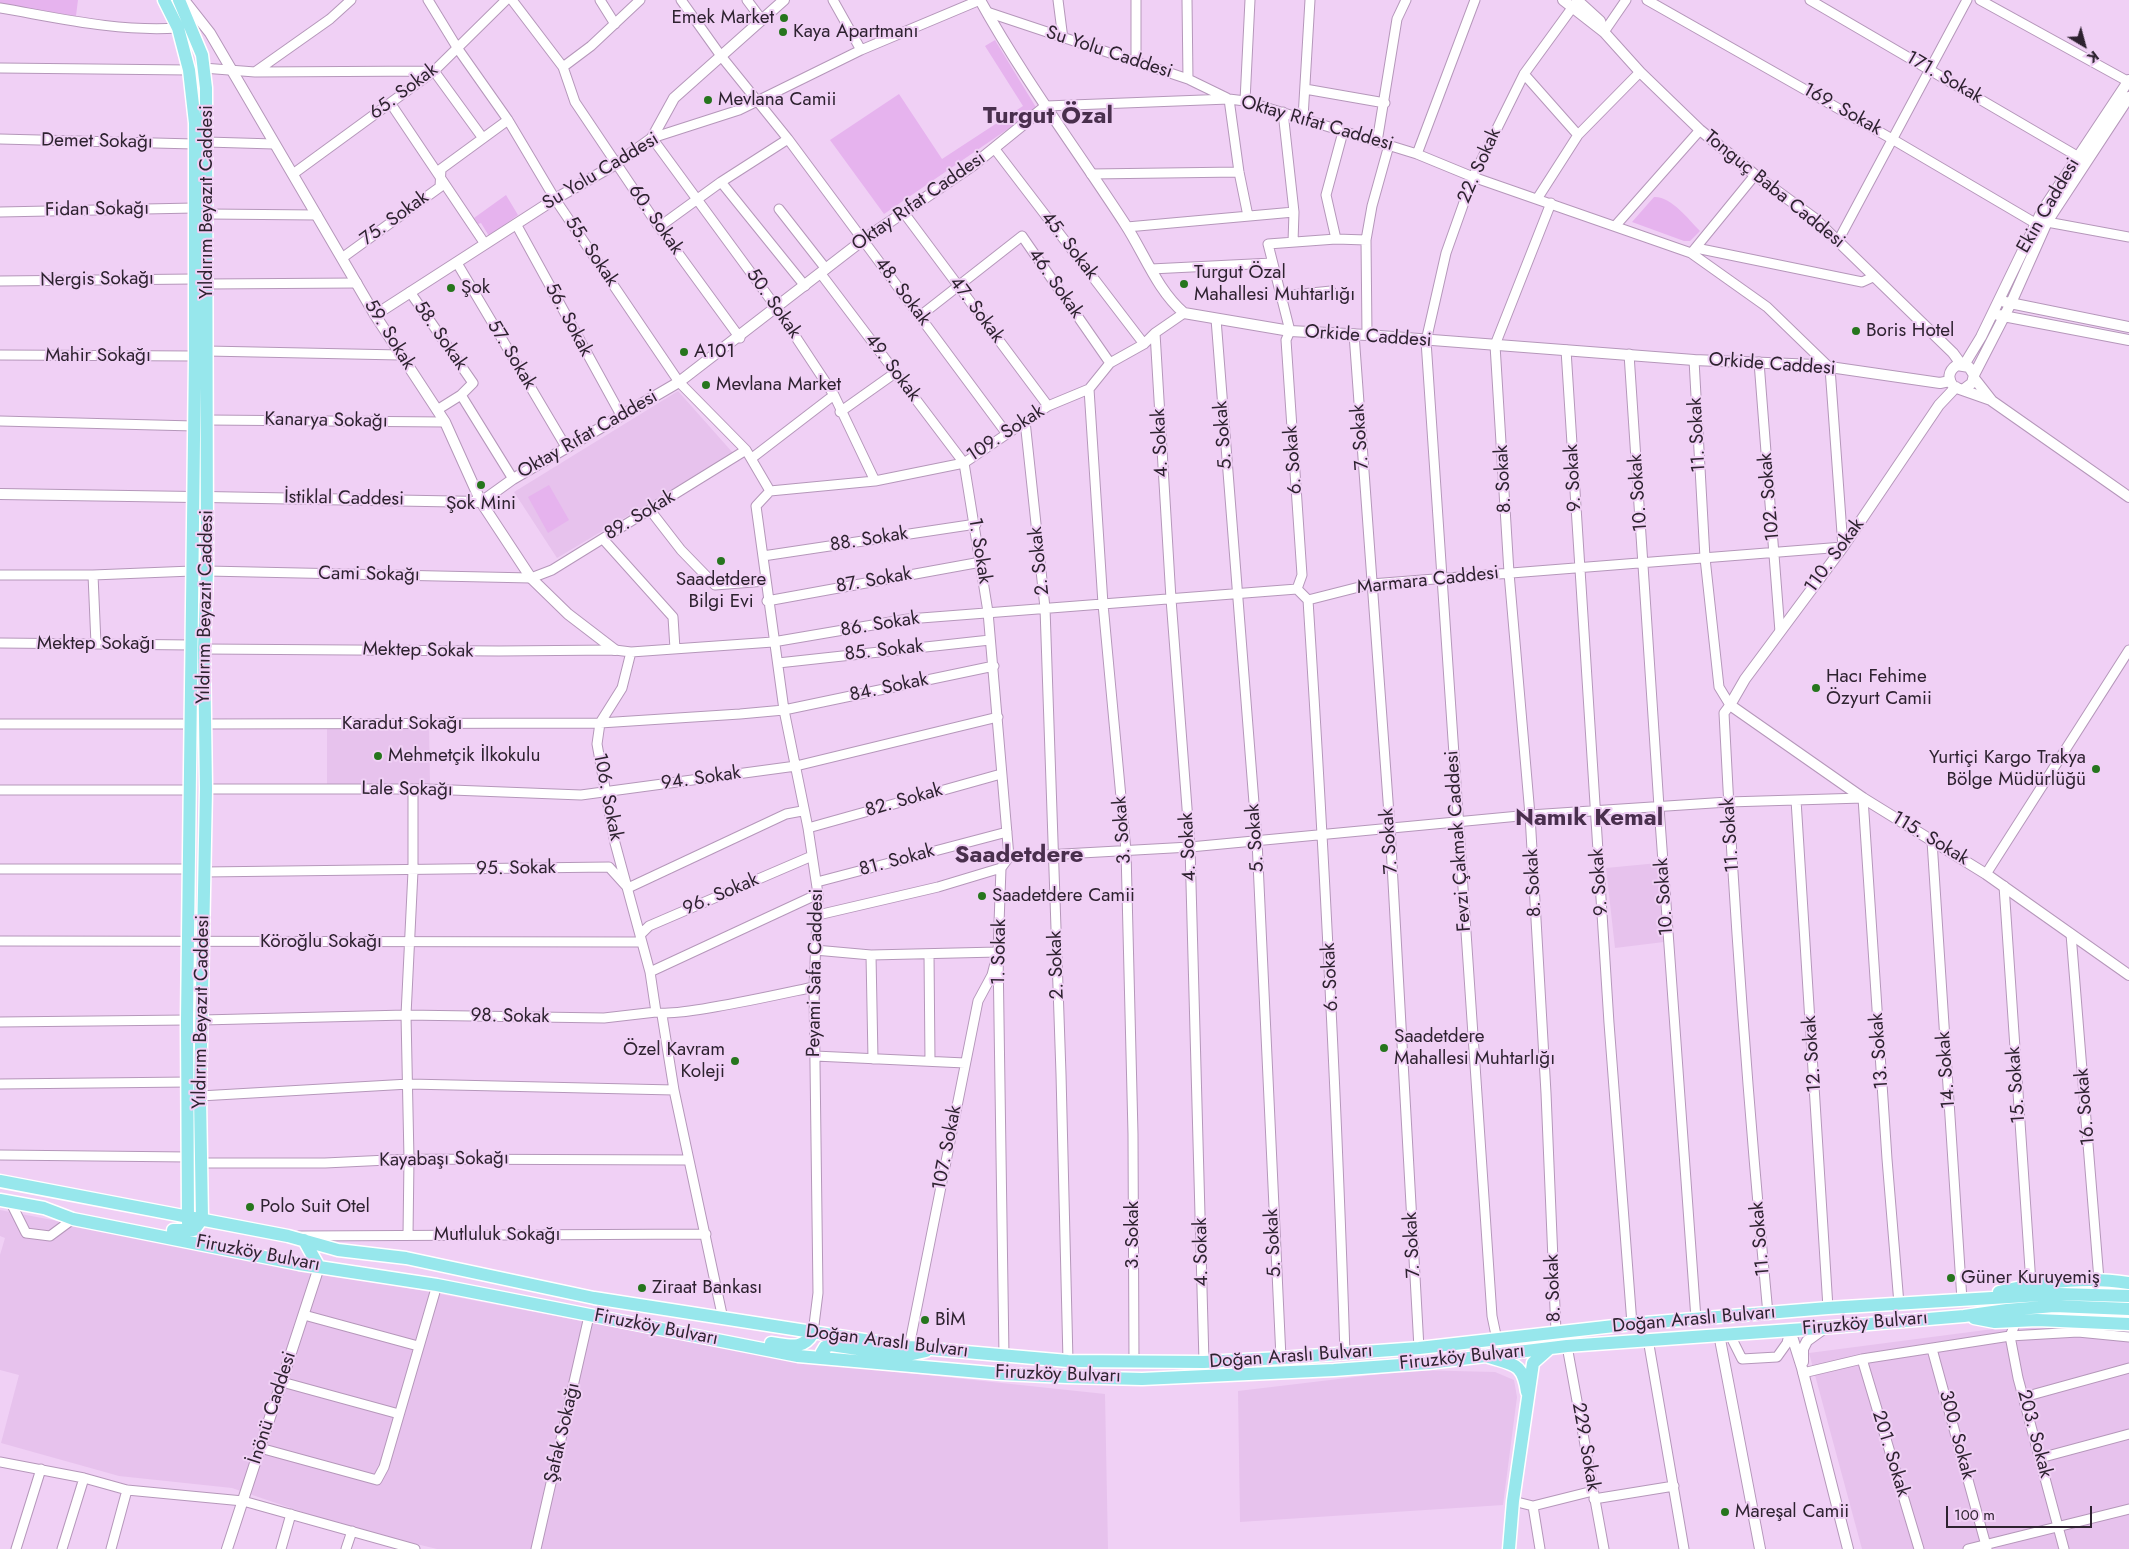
<!DOCTYPE html>
<meta charset="utf-8">
<style>
body{margin:0}
#map{position:relative;width:2129px;height:1549px;overflow:hidden;background:#f0d0f5;font-family:Jost,sans-serif}
canvas{display:block}
.north{position:absolute;left:2059px;top:20px;width:50px;height:50px;-webkit-text-stroke:4px #f0d0f5;paint-order:stroke;rotate:143deg;font-size:14px;font-weight:700;line-height:20px;text-align:center;color:#2e2230}
.north::after{content:'';display:block;margin:auto;width:18px;height:22px;background:#2e2230;clip-path:polygon(50% 0,100% 100%,50% 72%,0 100%)}
.scale{position:absolute;left:1946px;top:1506px;width:146px;height:22px;box-sizing:border-box;border:2px solid #2e2230;border-top:0;padding-left:6px;font-size:15px;line-height:18px;white-space:nowrap;color:#2e2230;-webkit-text-stroke:4px #f0d0f5;paint-order:stroke}
</style>
<div id="map">
<canvas width="2129" height="1549"></canvas>
<div class="north">K</div>
<div class="scale">100 m</div>
</div>
<script>
const c = document.querySelector('canvas').getContext('2d');
c.lineJoin = 'round';
function fill(path, color) {
  c.fillStyle = color;
  c.fill(path, 'evenodd');
}
function strokePath(path, color, width, dash) {
  c.strokeStyle = color;
  c.lineWidth = width;
  c.lineCap = dash ? 'butt' : 'round';
  c.setLineDash(dash || []);
  c.stroke(path);
}
function label(font, color, halo, rows, align = 'center') {
  c.font = font + ' Jost,sans-serif';
  c.lineWidth = 4;
  c.setLineDash([]);
  c.textBaseline = 'middle';
  c.strokeStyle = halo;
  c.fillStyle = color;
  for (const [text, x, y, turn = 0] of rows) {
    c.save();
    c.translate(x, y);
    c.rotate((+turn || 0) * Math.PI / 180);
    c.textAlign = isNaN(turn) ? turn : align;
    if (halo) c.strokeText(text, 0, 0);
    c.fillText(text, 0, 0);
    c.restore();
  }
}
fill(new Path2D(`
 M678,391L733,453L557,558L514,492Z
 M327,726L429,727L430,785L327,786Z
 M1658,863L1664,942L1615,948L1606,868Z
 M0,1210L786,1360L1105,1394L1108,1549H437L346,1527L232,1488L119,1476L1,1443L19,1375L0,1370V1255L5,1238L0,1236Z
 M2024,1325L2129,1330V1549H1862L1809,1353Z
 M1414,1370L1495,1372L1514,1380L1517,1397L1503,1505L1240,1522L1238,1391Z`), '#e7c2ed');
fill(new Path2D(`
 M0,0H78L76,16L0,4Z
 M995,40L1037,109L884,214L830,140L899,94L942,159L1023,106L985,46Z
 M506,195L518,215L489,236L481,223L478,224L474,218Z
 M1654,197C1671,196 1689,220 1700,231L1690,241H1684L1632,222Z
 M549,485L569,520L548,533L528,497Z`), '#e6b3ee');
const minor = new Path2D(`
 M428,0L458,49L508,120L555,199L679,382L746,450L770,491
 M512,0L563,67L575,102L659,227L740,338
 M600,0L615,24
 M681,0L721,56L788,139L1007,434
 M747,0L762,20
 M833,0L861,50
 M1058,0L1063,39
 M1136,0V62
 M1187,0L1188,79
 M1647,0L1892,139L2035,223
 M1810,0L2077,156
 M1980,0L2129,82
 M0,8C59,18 117,32 178,28
 M987,12L1188,79L1227,98
 M1604,32L1626,0
 M563,67L591,46L640,0
 M0,68L189,70
 M203,68L255,72L330,19L351,0
 M255,72L434,71L482,137
 M1524,74L1578,135
 M1305,89L1385,103
 M1229,99L1239,172L1248,216
 M1245,101L1250,0
 M391,104L485,244
 M1283,112L1294,212L1293,242
 M1303,118L1310,0
 M0,139L194,144
 M207,142L274,144
 M1377,142L1397,19L1406,0
 M994,148L1144,344
 M1417,154L1475,0
 M293,174L434,71L506,0
 M1091,174L1239,172
 M721,182L805,286
 M1537,199L1578,135L1640,72
 M1551,203L1495,345L1509,573L1530,815L1546,1093L1556,1332
 M779,209L826,269
 M0,212L194,208
 M904,213L1048,406
 M208,214L317,215
 M2047,222L2129,237
 M516,224L621,415
 M1616,225L1700,130
 M659,227L721,182L788,139
 M1127,227L1294,212
 M1336,239L1326,195L1343,132
 M1838,241L1967,0
 M1696,248L1862,282L1873,277
 M1693,251L1755,175
 M342,258L440,187L441,169L508,120
 M457,263L566,447
 M1151,269L1272,263
 M821,274L964,463L988,612L1009,857L1001,868L998,952L1004,1356
 M0,281L194,279
 M207,284L357,283
 M410,292L473,383L461,395L513,479
 M1282,296L1331,291
 M920,316L1022,236L1110,363
 M1216,319L1257,841L1281,1358
 M1155,333L1171,599L1190,847L1204,1362
 M1354,334L1390,828L1419,1348
 M1367,335L1366,240L1372,206L1389,145
 M1566,350L1609,1023L1632,1324
 M207,351L400,355
 M1629,354L1659,807L1696,1319
 M0,355L195,356
 M1694,360L1705,558L1719,687L1730,705L1724,713C1734,913 1749,1114 1768,1314
 M1759,362L1780,632
 M1089,389L1103,604L1126,851L1133,1134L1134,1362
 M437,410L461,395
 M840,412L895,373
 M207,420L445,422
 M0,421L194,426
 M1025,421L1045,608L1061,1074L1068,1361
 M752,458L834,395
 M875,481L834,395L776,307L652,138L739,110L861,50L980,0
 M770,491L756,506L784,710L808,828L818,894L814,987L818,1293L813,1333
 M770,491L875,481L964,463L1048,406L1089,389L1110,363L1144,344L1155,333L1184,313
 M650,510L681,550L715,585L766,581
 M603,539L673,617L675,649
 M763,556L976,524
 M207,571L531,578L552,570L746,450
 M0,575H93L192,571
 M93,575L96,644
 M1297,589L1302,575L1286,340L1290,331L1268,244L1336,239L1366,240
 M1308,600C1324,851 1337,1102 1345,1354
 M767,601L981,562
 M0,643L192,645
 M204,649L499,651L615,650L631,652L773,642L908,619L1297,589L1308,600L1371,584L1843,547L1830,368L1767,307L1691,253L1473,177L1417,154L1245,101L1229,99L1046,106
 M631,652L622,688L600,723L597,744L615,843L640,935
 M778,663L990,640
 M0,724H191
 M204,724L600,723L740,714L784,710L994,666
 M206,789H426L581,795L796,766L998,717
 M0,790H191
 M1796,800L1828,1308
 M808,828L1001,774
 M1932,841L1962,1300
 M1009,857L1190,847L1530,815L1728,802L1863,798L1887,1159L1899,1304
 M0,869H189
 M204,872L609,867L628,888L786,814L802,811
 M1986,874L2129,650
 M817,882L1007,832
 M2004,886L2031,1284
 M818,915L938,887L1001,868
 M2071,934L2099,1280
 M0,941L641,942
 M815,950L871,955L998,952L992,975L978,1001L909,1347
 M929,954L930,1061
 M871,955L873,1059
 M650,972L818,894
 M656,1012L650,972L640,935L649,926L812,856
 M662,1015L674,1090
 M202,1020L406,1015L604,1018L656,1012C672,1019 789,992 814,987
 M0,1022L187,1020
 M815,1056L965,1063
 M0,1084L189,1082
 M200,1096L409,1084L674,1090L723,1319
 M0,1155L188,1157
 M201,1163H325L409,1159L688,1160
 M10,1201L26,1233L50,1236L73,1219
 M408,1235L409,1159L406,1015L413,871V789
 M299,1236L706,1234
 M304,1315L418,1346
 M2017,1320L2010,1336L2018,1378L2064,1549
 M1729,1333L1742,1359L1777,1357L1787,1343L1790,1330
 M1648,1339L1684,1549
 M1497,1340L1492,1316L1426,341L1446,253L1473,177L1524,74L1572,8
 M1567,1346L1604,1549
 M1932,1349L1987,1549
 M1862,1359L1919,1549
 M1803,1373L1862,1359L2010,1336L2078,1332L2129,1337
 M282,1382L399,1414
 M2024,1397L2129,1368
 M260,1448L377,1480L384,1467L437,1285
 M2040,1458L2129,1434
 M0,1462L84,1478L127,1490L243,1501L415,1549
 M1594,1499L1674,1486
 M1513,1501L1533,1506L1593,1491
 M1533,1506L1540,1549
 M16,1549L41,1469
 M62,1549L84,1478
 M111,1549L127,1490
 M281,1549L291,1514
 M346,1549L352,1531
 M536,1549L589,1316
 M1968,1549L2129,1509`);
const tertiary = new Path2D(`
 M184,0L210,33L375,315L445,422L481,502L531,578L568,614L615,650
 M980,0C1023,78 1077,150 1125,224C1144,253 1157,290 1184,313L1290,331L1367,335L1694,360L1816,365L1940,383L1950,381
 M1563,0L1604,32L1640,72L1700,130L1755,175L1814,218L1953,353L1961,364
 M1577,0L1600,21L1604,32
 M2005,302L2129,327
 M375,315L555,199L616,164L652,138L674,98L784,0
 M1998,315L2129,340
 M1964,365L1981,337L2042,211L2129,80
 M1974,375L2011,303L2047,222L2129,97
 M1974,378L1992,401L2129,497
 M1956,387L1939,405L1843,547L1745,679L1730,705L1863,798L1986,874L2129,975
 M1964,389L1972,383L1974,375L1969,367L1957,365C1948,371 1947,379 1954,387L1991,400
 M0,494L193,497
 M207,497L481,502
 M481,502L513,479L679,382L863,240L972,166L1046,106
 M1790,1330L1802,1368L1848,1549
 M1719,1334L1760,1549
 M1803,1362V1349L1807,1341L1825,1328
 M227,1549L319,1267`);
const primary = new Path2D(`
 M164,0L178,28L189,70L195,123V356L187,1020L188,1223
 M0,1181L288,1236L338,1250L406,1258L594,1298L909,1347L1068,1361L1204,1362L1281,1358L1419,1348L1632,1324L1828,1308L2058,1294L2129,1296
 M0,1200L44,1208L73,1219L299,1264L437,1285L798,1356L1003,1374L1067,1377L1142,1379L1334,1370L1428,1363L1567,1346L1833,1327L1964,1316L2007,1310L2054,1306L2129,1309
 M173,1230H194L202,1219L200,1096L206,789L204,649L207,571L206,88L202,55L179,0
 M304,1240L319,1267
 M1999,1292C2040,1282 2086,1276 2129,1283
 M1974,1318L1995,1322L2037,1320L2129,1324
 M771,1343C788,1345 803,1351 813,1333
 M1489,1357C1514,1365 1523,1363 1527,1392
 M827,1358L822,1352L825,1347L831,1345L904,1356L926,1351
 M1509,1549L1513,1501L1533,1363L1550,1348`);
strokePath(minor, '#b597ba', 11);
strokePath(tertiary, '#b597ba', 12);
strokePath(primary, '#fff', 15);
strokePath(minor, '#fff', 9);
strokePath(tertiary, '#fff', 10);
strokePath(primary, '#97e7ec', 12);
for (const [x, y, r, color] of [
 [784,18,5,"#26751d"],
 [783,32,5,"#26751d"],
 [708,100,5,"#26751d"],
 [1184,284,5,"#26751d"],
 [451,288,5,"#26751d"],
 [1856,331,5,"#26751d"],
 [684,352,5,"#26751d"],
 [706,385,5,"#26751d"],
 [481,485,5,"#26751d"],
 [721,561,5,"#26751d"],
 [1816,688,5,"#26751d"],
 [378,756,5,"#26751d"],
 [2096,769,5,"#26751d"],
 [982,896,5,"#26751d"],
 [1384,1048,5,"#26751d"],
 [735,1061,5,"#26751d"],
 [250,1207,5,"#26751d"],
 [1951,1278,5,"#26751d"],
 [642,1288,5,"#26751d"],
 [925,1320,5,"#26751d"],
 [1725,1512,5,"#26751d"]
]) {
  const dot = new Path2D();
  dot.arc(x, y, r, 0, 2 * Math.PI);
  c.fillStyle = color;
  c.fill(dot);
  strokePath(dot, '#f0d0f5', 2);
}
label('19px', '#2e2230', '#f0d0f5', [
 ["Emek Market",774,18,"right"],
 ["Kaya Apartmanı",793,32],
 ["Mevlana Camii",718,100],
 ["Turgut Özal",1194,273],
 ["Mahallesi Muhtarlığı",1194,295],
 ["Şok",461,288],
 ["Boris Hotel",1866,331],
 ["A101",694,352],
 ["Mevlana Market",716,385],
 ["Şok Mini",481,504,"center"],
 ["Saadetdere",721,580,"center"],
 ["Bilgi Evi",721,602,"center"],
 ["Hacı Fehime",1826,677],
 ["Özyurt Camii",1826,699],
 ["Mehmetçik İlkokulu",388,756],
 ["Yurtiçi Kargo Trakya",2086,758,"right"],
 ["Bölge Müdürlüğü",2086,780,"right"],
 ["Saadetdere Camii",992,896],
 ["Saadetdere",1394,1037],
 ["Mahallesi Muhtarlığı",1394,1059],
 ["Özel Kavram",725,1050,"right"],
 ["Koleji",725,1072,"right"],
 ["Polo Suit Otel",260,1207],
 ["Güner Kuruyemiş",1961,1278],
 ["Ziraat Bankası",652,1288],
 ["BİM",935,1320],
 ["Mareşal Camii",1735,1512]
], 'left');
label('19px', '#2e2230', '#f0d0f5', [
 ["Su Yolu Caddesi",1109,53,18],
 ["171. Sokak",1944,78,30],
 ["65. Sokak",404,92,-37],
 ["169. Sokak",1842,110,29],
 ["Oktay Rıfat Caddesi",1317,124,16],
 ["Demet Sokağı",97,142,1],
 ["22. Sokak",1480,166,-66],
 ["Su Yolu Caddesi",601,172,-31],
 ["Tonguç Baba Caddesi",1774,190,39],
 ["Yıldırım Beyazıt Caddesi",207,202,-90],
 ["Oktay Rıfat Caddesi",919,202,-35],
 ["Ekin Caddesi",2049,206,-60],
 ["Fidan Sokağı",97,210,-1],
 ["75. Sokak",395,219,-36],
 ["60. Sokak",655,220,55],
 ["45. Sokak",1069,246,52],
 ["55. Sokak",591,252,56],
 ["Nergis Sokağı",97,280,-1],
 ["46. Sokak",1055,284,55],
 ["48. Sokak",902,292,53],
 ["50. Sokak",773,304,55],
 ["47. Sokak",976,310,53],
 ["56. Sokak",568,320,62],
 ["59. Sokak",389,335,58],
 ["58. Sokak",440,336,55],
 ["Orkide Caddesi",1368,337,4],
 ["57. Sokak",511,355,59],
 ["Mahir Sokağı",98,356],
 ["Orkide Caddesi",1772,365,4],
 ["49. Sokak",892,368,53],
 ["Kanarya Sokağı",326,421,1],
 ["109. Sokak",1006,434,-33],
 ["Oktay Rıfat Caddesi",588,435,-30],
 ["5. Sokak",1224,435,-94],
 ["11. Sokak",1698,435,-93],
 ["7. Sokak",1361,437,-94],
 ["4. Sokak",1161,443,-93],
 ["6. Sokak",1294,460,-94],
 ["9. Sokak",1574,478,-93],
 ["8. Sokak",1504,479,-93],
 ["10. Sokak",1639,493,-94],
 ["102. Sokak",1770,497,-95],
 ["İstiklal Caddesi",344,499,1],
 ["89. Sokak",640,516,-31],
 ["88. Sokak",869,540,-9],
 ["1. Sokak",979,551,81],
 ["110. Sokak",1835,556,-54],
 ["2. Sokak",1040,561,-96],
 ["Cami Sokağı",369,575,1],
 ["87. Sokak",874,581,-10],
 ["Marmara Caddesi",1428,581,-6],
 ["Yıldırım Beyazıt Caddesi",206,607,-89],
 ["86. Sokak",880,625,-9],
 ["Mektep Sokağı",96,644],
 ["Mektep Sokak",418,651,1],
 ["85. Sokak",884,651,-6],
 ["84. Sokak",889,688,-12],
 ["Karadut Sokağı",402,724],
 ["94. Sokak",701,779,-8],
 ["Lale Sokağı",407,790,1],
 ["106. Sokak",607,797,79],
 ["82. Sokak",904,801,-16],
 ["3. Sokak",1123,830,-94],
 ["11. Sokak",1731,835,-94],
 ["5. Sokak",1256,838,-94],
 ["115. Sokak",1930,839,31],
 ["7. Sokak",1390,841,-94],
 ["Fevzi Çakmak Caddesi",1459,841,-94],
 ["4. Sokak",1189,847,-93],
 ["81. Sokak",897,861,-15],
 ["95. Sokak",516,869,-1],
 ["9. Sokak",1600,882,-94],
 ["8. Sokak",1534,883,-93],
 ["96. Sokak",721,895,-23],
 ["10. Sokak",1665,897,-94],
 ["Köroğlu Sokağı",321,942],
 ["1. Sokak",1000,952,-89],
 ["2. Sokak",1057,965,-92],
 ["Peyami Safa Caddesi",816,973,-89],
 ["6. Sokak",1331,977,-93],
 ["Yıldırım Beyazıt Caddesi",202,1012,-89],
 ["98. Sokak",510,1017,1],
 ["13. Sokak",1880,1051,-94],
 ["12. Sokak",1813,1054,-94],
 ["14. Sokak",1947,1070,-94],
 ["15. Sokak",2017,1085,-94],
 ["16. Sokak",2086,1107,-95],
 ["107. Sokak",948,1148,-79],
 ["Kayabaşı Sokağı",444,1160,-1],
 ["Mutluluk Sokağı",497,1235],
 ["3. Sokak",1133,1235,-90],
 ["11. Sokak",1761,1239,-95],
 ["5. Sokak",1274,1243,-93],
 ["7. Sokak",1413,1245,-93],
 ["4. Sokak",1202,1252,-91],
 ["Firuzköy Bulvarı",258,1254,11],
 ["8. Sokak",1554,1288,-92],
 ["Doğan Araslı Bulvarı",1694,1320,-5],
 ["Firuzköy Bulvarı",1865,1324,-5],
 ["Firuzköy Bulvarı",656,1328,11],
 ["Doğan Araslı Bulvarı",887,1342,7],
 ["Doğan Araslı Bulvarı",1291,1357,-4],
 ["Firuzköy Bulvarı",1462,1358,-6],
 ["Firuzköy Bulvarı",1058,1375,2],
 ["İnönü Caddesi",273,1408,-72],
 ["Şafak Sokağı",563,1433,-77],
 ["203. Sokak",2034,1434,75],
 ["300. Sokak",1956,1435,75],
 ["229. Sokak",1585,1447,80],
 ["201. Sokak",1890,1454,73]
]);
label('bold 24px', '#492f4d', '#f0d0f5', [
 ["Turgut Özal",1048,117],
 ["Namık Kemal",1589,819],
 ["Saadetdere",1019,856]
]);
</script>
